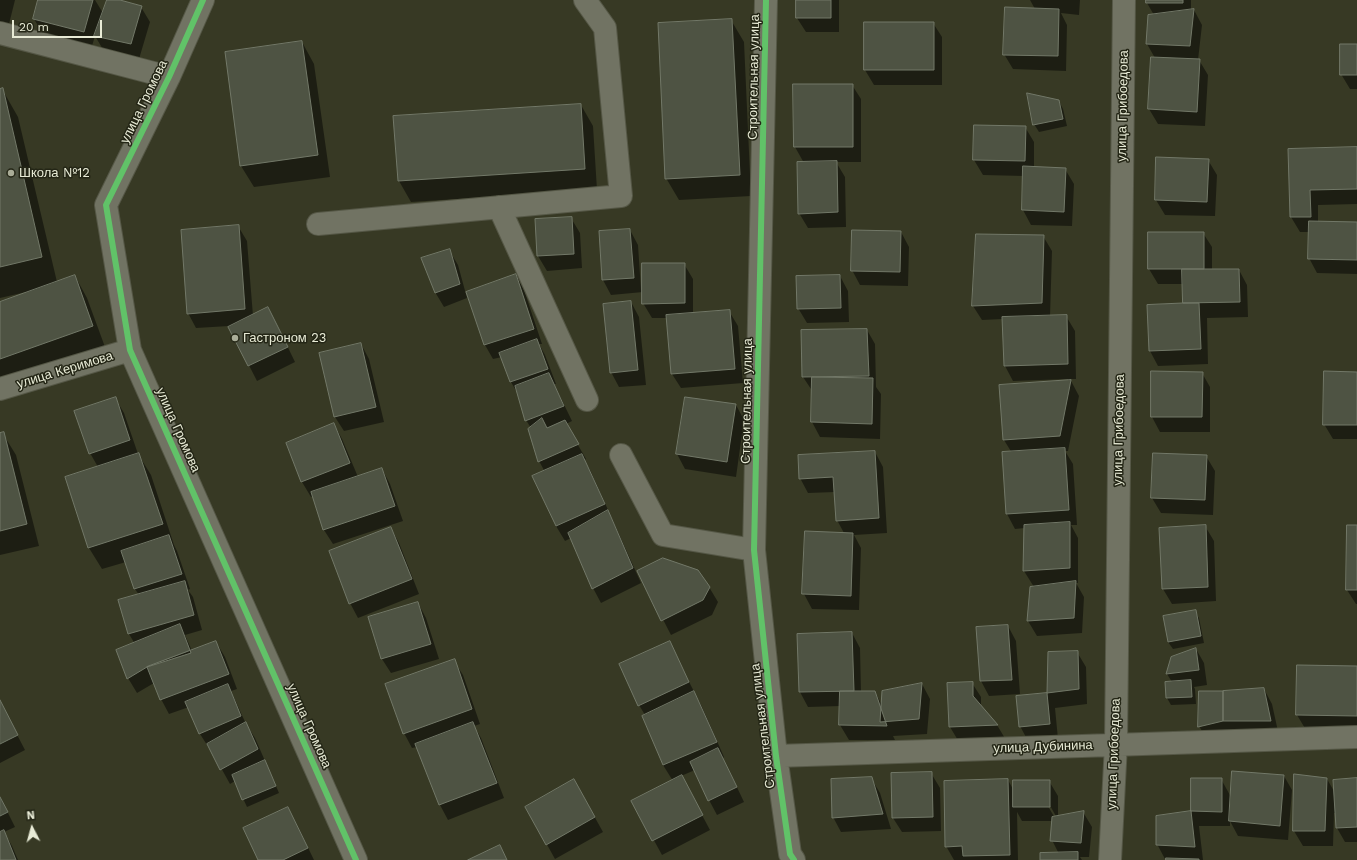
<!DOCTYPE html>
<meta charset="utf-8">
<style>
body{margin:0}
#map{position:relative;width:1357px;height:860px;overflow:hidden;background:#373924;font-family:"Work Sans",sans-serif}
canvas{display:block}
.north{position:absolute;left:12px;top:808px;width:40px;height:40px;-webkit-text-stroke:3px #242616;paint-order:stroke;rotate:354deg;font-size:11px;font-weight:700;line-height:16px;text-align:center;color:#e8ebd6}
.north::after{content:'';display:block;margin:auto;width:14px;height:18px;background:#e8ebd6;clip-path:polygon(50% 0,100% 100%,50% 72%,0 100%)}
.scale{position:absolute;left:12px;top:20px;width:90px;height:18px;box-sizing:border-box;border:2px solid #e8ebd6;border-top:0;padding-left:5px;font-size:12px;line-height:14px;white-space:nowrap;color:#e8ebd6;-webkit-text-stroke:3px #242616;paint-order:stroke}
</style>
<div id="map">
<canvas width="1357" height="860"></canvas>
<div class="north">N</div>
<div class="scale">20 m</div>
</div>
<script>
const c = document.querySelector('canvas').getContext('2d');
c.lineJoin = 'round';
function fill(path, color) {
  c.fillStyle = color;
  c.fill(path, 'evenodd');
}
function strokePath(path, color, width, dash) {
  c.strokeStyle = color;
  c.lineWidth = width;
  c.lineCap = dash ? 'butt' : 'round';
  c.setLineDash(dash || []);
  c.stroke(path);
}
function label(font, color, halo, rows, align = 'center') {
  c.font = font + ' "Work Sans",sans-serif';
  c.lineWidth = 3;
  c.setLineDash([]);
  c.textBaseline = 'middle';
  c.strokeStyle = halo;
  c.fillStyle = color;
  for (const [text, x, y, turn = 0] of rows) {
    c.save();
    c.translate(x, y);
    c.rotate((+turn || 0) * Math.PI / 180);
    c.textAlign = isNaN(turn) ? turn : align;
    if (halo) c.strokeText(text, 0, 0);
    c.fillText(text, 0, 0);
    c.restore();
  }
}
fill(new Path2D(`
 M0,0H15L9,24L0,22Z
 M39,0H95L103,13L108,0H116L141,7L150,22L139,59L104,51L95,36L92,46L43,34L34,19Z
 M797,0H839V32H806L797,18Z
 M1030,0H1080L1079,15L1061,13L1067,25L1066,71L1013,69L1004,54L1035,9Z
 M1147,0H1191V10H1194L1202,25L1198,60H1199L1208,75L1205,126L1158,124L1149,109L1155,58L1147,44L1154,15L1147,3Z
 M731,20L744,42L751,196L679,200L666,178Z
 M933,23L942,37V85H874L865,70Z
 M302,42L314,64L330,177L254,187L241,166Z
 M1357,45V89H1350L1341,74Z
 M794,85H852L861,99V162H836L845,177L846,227L808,228L799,213L804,163L795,147Z
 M2,89L18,117L57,282L75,276L87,298L105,347L0,384V303L27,293L26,292L0,298V90Z
 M1059,101L1063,109L1067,126L1039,132L1034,124Z
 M581,105L593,126L597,190L411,202L399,181Z
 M975,126L1025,127L1034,142V168L1065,169L1074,184L1072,226L1031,225L1023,210L1024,176L983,175L974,160Z
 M1357,148V204L1318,205V222L1357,223V274L1317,273L1309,258L1310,232H1300L1291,217L1290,150Z
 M1208,160L1217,175L1215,216L1165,215L1156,200Z
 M571,218L580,233L582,268L547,271L538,256Z
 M238,226L247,241L253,316L276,323L295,362L257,381L229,326L196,328L188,313Z
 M630,230L638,245L641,290L684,264L693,279V314L729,311L738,326L743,383L681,388L672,374L668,318H652L643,303V292L611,295L603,280Z
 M901,232L909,247L908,286L860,285L852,270Z
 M1203,233L1212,247V270H1239L1247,285L1248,317L1207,318L1208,364L1158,366L1150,351L1148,306L1184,304V284H1158L1149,269Z
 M1043,236L1052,251L1050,317L1066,316L1075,331L1076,379H1070L1079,396L1068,451H1065L1073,464L1077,525H1071L1078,538V583H1076L1084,597L1082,633L1037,636L1028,621L1031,588L1034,587L1024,571L1025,528L1015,529L1007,514L1003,453H1012L1004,440L1068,381V379L1013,381L1005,366L1003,319L982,320L973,306Z
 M449,250L458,265L467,298L444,307L435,292Z
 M516,275L524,290L542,344H539L545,355L556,384H554L572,421L566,424L586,459L584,460L590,470L641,583L601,603L593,588L571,538L565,541L556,526L534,477L545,472L539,461L531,428L526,420L519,396L511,382L502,357L493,359L485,345Z
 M840,276L848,291L849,322L807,323L798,308Z
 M631,302L639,317L646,385L619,387L611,372Z
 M867,330L875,344L876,387L881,394L880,439L820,437L812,422L813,392L803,377L802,331Z
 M361,344L369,359L384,422L344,431L335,417Z
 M1202,373L1210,387V432H1160L1152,417Z
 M1357,373V439H1333L1324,424Z
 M115,398L124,413L138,454L151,475L174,545L177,551L190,589L188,590L193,597L202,630L185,635L192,651L216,642L225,657L237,689L231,691L246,724L255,738L279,793L247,807L235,781L230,784L210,748H209L200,734L189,707L169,714L161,699L154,683L137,693L128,678L135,644L129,634L139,595L135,589L126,562L102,569L89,548L66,477L98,467L90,453Z
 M736,405L744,420L736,477L685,469L677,454Z
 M334,424L342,439L358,477L382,469L390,484L403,521L333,544L324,530L313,496L311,497L302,482L287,443Z
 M0,434H3L16,455L39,546L0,555Z
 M875,452L883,467L887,533L854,535L861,548L859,610L812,609L804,594L844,533L837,520L835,492L808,493L800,478Z
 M1206,456L1215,471L1213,515L1161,513L1152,498Z
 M1205,526L1214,541L1216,601L1172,604L1163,589Z
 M1357,526V604H1356L1347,590Z
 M391,528L399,543L419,594L358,618L350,603Z
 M638,571L709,587L718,602L712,615L671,635Z
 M418,603L426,618L439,659L391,673L382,659Z
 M1195,611L1199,618L1204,643L1173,649L1168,642Z
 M1008,626L1016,641L1020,694L989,696L981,681L977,628Z
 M852,633L860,648L861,692H875L882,705L922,684L930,699L927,734L893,736L895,740H849L840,725L841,706L808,707L800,692L798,635Z
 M669,643L702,707L724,757L723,758L744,802L717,815L709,800L695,770L681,776L710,830L662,855L633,802L673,781L663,765L645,715L639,705Z
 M1196,649L1204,663L1207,685L1194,687L1195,689L1196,704L1171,705L1167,698L1172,682L1167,674Z
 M1077,652L1086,667L1087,704L1055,708L1058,739L1028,741L1020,726L1017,697L1048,694L1049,653Z
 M454,661L463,675L480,724L474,726L481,738L504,798L448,820L440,805L417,747L412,748L404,733Z
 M1357,667V731L1306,730L1297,715Z
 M972,683L981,697V707L997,725L1006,740L959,742L950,727Z
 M1264,689L1272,704L1279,736L1208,741L1199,726L1223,692Z
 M0,702L25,750L0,763Z
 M931,773L940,788L941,831L902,832L893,818Z
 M1295,775L1327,779L1335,793L1357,779V842H1345L1337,828L1336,813H1334L1333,846H1303L1294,831Z
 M1284,776L1292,790L1288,840L1238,836L1230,821V826H1199L1203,860L1165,859L1157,844V817L1192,812V779H1221L1231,797Z
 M871,778L880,793L891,829L841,832L833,817Z
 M574,780L603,832L555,859L526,807Z
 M1008,780L1014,791L1049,781L1058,796V817L1083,812L1092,827L1089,857H1080L1082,860H1041L1059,854L1052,840L1053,821H1022L1017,812L1018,860H954L946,846ZM1048,802L1057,818H1055L1046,803Z
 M0,797L15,827L4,832L12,846L18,860H0Z
 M288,808L296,823L314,860H259Z`), '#0007');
const building = new Path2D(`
 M38,0H93L84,32L33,19Z
 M107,0H120L142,6L131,44L94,36Z
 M796,0H831V18H796Z
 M1146,0H1183V3H1146Z
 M1005,7L1059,9L1058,56L1003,55Z
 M1194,9L1190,46L1146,44L1148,15Z
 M732,19L740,175L665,179L658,23Z
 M864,22H934V70H864Z
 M302,41L318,155L240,166L225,52Z
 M1340,44H1357V75H1340Z
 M1151,57L1200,59L1197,112L1148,109Z
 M793,84H853V147H794Z
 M3,88L42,257L0,267V89Z
 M1027,93L1059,100L1063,119L1033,125Z
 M581,104L585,169L398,181L393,116Z
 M974,125L1026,126L1025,161L973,160Z
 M1357,147V189L1310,190L1311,217H1290L1288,149Z
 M1156,157L1209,159L1207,202L1155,200Z
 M837,161L838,212L798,214L797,162Z
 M1023,166L1066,168L1064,212L1022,210Z
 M572,217L574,254L537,256L535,219Z
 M1309,221L1357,222V260L1308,259Z
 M239,225L245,309L187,314L181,230Z
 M630,229L634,278L602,280L599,231Z
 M852,230L901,231L900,272L851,271Z
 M1148,232H1204V269H1148Z
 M976,234L1044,235L1042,303L972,306Z
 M450,249L460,284L435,293L421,258Z
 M642,263H685V303L642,304Z
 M1182,269H1239L1240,302L1183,303Z
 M516,274L534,329L484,345L466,292Z
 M75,275L93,326L0,359V302Z
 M840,275L841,308L797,309L796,276Z
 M631,301L638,370L610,373L603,304Z
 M1183,303H1199L1201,349L1149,351L1147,305Z
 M268,307L288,347L248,366L228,327Z
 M730,310L735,369L671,374L666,315Z
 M1067,315L1068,364L1004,366L1002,317Z
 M867,329L869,376L802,377L801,330Z
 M537,339L548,369L510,382L499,353Z
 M361,343L376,407L334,417L319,353Z
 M1151,371L1203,372L1202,417H1151Z
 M1324,371L1357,372V425H1323Z
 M549,373L564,406L525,421L515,386Z
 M812,377L873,378L872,424L811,422Z
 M1071,380L1060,436L1003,440L999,385Z
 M116,397L130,440L89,454L74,411Z
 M685,397L736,404L727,462L676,454Z
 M542,418L547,428L565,420L579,444L538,462L528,429Z
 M334,423L350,463L301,482L286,443Z
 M4,432L27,524L0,531V433Z
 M1065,448L1069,510L1006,514L1002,452Z
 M875,451L879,518L836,521L833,477L799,479L798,455Z
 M139,453L163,524L88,548L65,477Z
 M1153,453L1207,455L1205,500L1151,498Z
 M582,454L605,504L556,526L532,476Z
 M382,468L395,506L323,530L311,492Z
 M608,510L633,568L592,589L568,533Z
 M1070,522V568L1023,571L1024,525Z
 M1206,525L1208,587L1162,589L1159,528Z
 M1347,525H1357V590H1346Z
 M391,527L412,579L349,604L329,551Z
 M805,531L853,533L851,596L802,594Z
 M169,535L182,574L134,589L121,551Z
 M663,558L698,570L710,587L703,600L661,621L637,571Z
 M185,581L194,615L128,634L118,600Z
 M1076,581L1074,618L1027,621L1030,587Z
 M418,602L431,644L381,659L368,617Z
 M1196,610L1201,636L1168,642L1163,616Z
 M180,624L191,653L147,667L127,679L116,650Z
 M1008,625L1012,680L980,681L976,627Z
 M852,632L854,691L799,692L797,634Z
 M216,641L229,674L160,700L147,667Z
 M670,641L689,682L638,706L619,664Z
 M1196,648L1199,670L1166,674L1171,657Z
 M1078,651L1079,689L1047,693L1048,652Z
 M455,659L472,709L403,734L385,684Z
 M1297,665L1357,666V716L1296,715Z
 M1191,680L1192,697L1166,698L1165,682Z
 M973,682V696L998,725L949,727L947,683Z
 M922,683L919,719L880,722L882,691Z
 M228,684L241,716L199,734L185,702Z
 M1264,688L1271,721H1223V691Z
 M694,691L717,742L663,765L642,716Z
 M840,691H875L887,726L839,725Z
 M1199,691H1223V721L1198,727Z
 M1047,693L1050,724L1019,727L1016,696Z
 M0,700L18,735L0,744Z
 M246,722L258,749L220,770L207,744Z
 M473,722L497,783L439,805L415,744Z
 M718,748L737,787L708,801L690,762Z
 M265,760L276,786L242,800L232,775Z
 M1232,771L1284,775L1280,826L1229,821Z
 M932,772L933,817L892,818L891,773Z
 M1294,774L1327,778L1325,831H1293Z
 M682,775L703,815L652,841L631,801Z
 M872,777L883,814L832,818L831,779Z
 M1191,778H1222V812L1191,811Z
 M1357,778V827L1336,828L1333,780Z
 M574,779L595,817L546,845L525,807Z
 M1008,779L1010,855L963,856L962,846L945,847L944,781Z
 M1013,780H1050V807H1013Z
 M0,797L8,812L0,816Z
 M288,807L308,848L283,860H258L243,828Z
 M1084,811L1081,843L1050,841L1052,817Z
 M1191,811L1195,847L1156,845V816Z
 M4,830L16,860H0V832Z
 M500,845L507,860H468Z
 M1078,852V860H1040V853Z
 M1166,858L1199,859V860H1166Z`);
fill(building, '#4e5343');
strokePath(building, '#727868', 1);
const minor = new Path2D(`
 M203,0L169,77L106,205L130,350L356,860
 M766,0L754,550L776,756L790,854L794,860
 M0,33L169,77
 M499,207L587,400
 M318,224L621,196L605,28L585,0
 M0,389L130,350
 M621,455L663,535L754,550
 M776,756L1357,737
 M1110,860L1116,744L1124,0`);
strokePath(minor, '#555746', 24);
strokePath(minor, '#717363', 22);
strokePath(new Path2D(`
 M203,0L169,77L106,205L130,350L356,860
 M766,0L754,550L776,756L790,854L794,860`), '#61c268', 6);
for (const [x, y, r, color] of [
 [11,173,4,"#aaad98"],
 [235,338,4,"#aaad98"]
]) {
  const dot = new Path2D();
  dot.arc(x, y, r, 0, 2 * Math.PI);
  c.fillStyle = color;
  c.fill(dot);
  strokePath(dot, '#242616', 1.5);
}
label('13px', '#e8ebd6', '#242616', [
 ["Строительная улица",754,77,-89],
 ["улица Громова",144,102,-64],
 ["улица Грибоедова",1123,106,-89],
 ["улица Керимова",65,370,-17],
 ["Строительная улица",747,401,-89],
 ["улица Громова",178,430,66],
 ["улица Грибоедова",1119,430,-89],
 ["улица Громова",309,726,66],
 ["Строительная улица",763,726,-97],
 ["улица Дубинина",1043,747,-2],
 ["улица Грибоедова",1114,754,-88]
]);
label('13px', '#e8ebd6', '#242616', [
 ["Школа №12",19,173],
 ["Гастроном 23",243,338]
], 'left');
</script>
